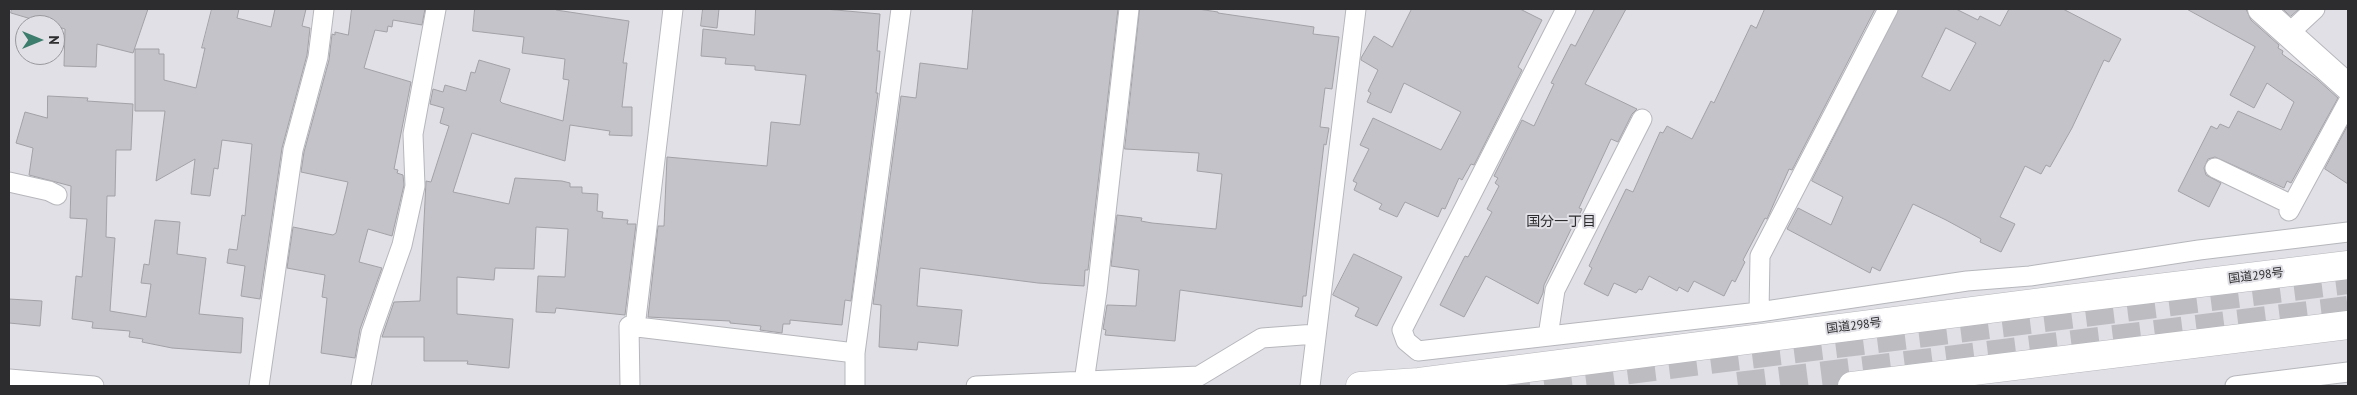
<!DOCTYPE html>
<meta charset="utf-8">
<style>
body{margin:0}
#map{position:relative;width:2357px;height:395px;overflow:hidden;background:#e0e0e6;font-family:"PT Sans",sans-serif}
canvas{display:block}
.frame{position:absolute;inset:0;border:10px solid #2d2d2f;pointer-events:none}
.north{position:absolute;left:15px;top:15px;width:50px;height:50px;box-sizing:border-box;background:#e0e0e6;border:1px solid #98989d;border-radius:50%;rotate:90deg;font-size:14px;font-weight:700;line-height:20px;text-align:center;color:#2d2d2f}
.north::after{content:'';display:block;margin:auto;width:18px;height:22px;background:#3c7d6d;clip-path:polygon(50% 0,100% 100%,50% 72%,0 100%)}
</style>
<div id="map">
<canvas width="2357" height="395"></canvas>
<div class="frame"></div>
<div class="north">N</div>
</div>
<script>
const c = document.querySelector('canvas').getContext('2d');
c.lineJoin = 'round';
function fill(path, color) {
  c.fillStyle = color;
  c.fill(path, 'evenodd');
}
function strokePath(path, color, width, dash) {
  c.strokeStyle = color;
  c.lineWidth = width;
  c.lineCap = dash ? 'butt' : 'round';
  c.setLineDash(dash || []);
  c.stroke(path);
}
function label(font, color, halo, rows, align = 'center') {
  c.font = font + ' "PT Sans","Noto Sans JP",sans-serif';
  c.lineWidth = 4;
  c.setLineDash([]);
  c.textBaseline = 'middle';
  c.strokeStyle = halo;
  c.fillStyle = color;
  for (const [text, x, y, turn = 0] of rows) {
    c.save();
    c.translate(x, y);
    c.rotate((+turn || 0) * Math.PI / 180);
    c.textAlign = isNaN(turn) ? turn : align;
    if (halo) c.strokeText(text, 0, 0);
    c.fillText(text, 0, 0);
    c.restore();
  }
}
const building = new Path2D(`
 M12,9H148L133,53L97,44L96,67L64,66L65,29L11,13Z
 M212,9H239L237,18L271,27L275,9H306L302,26L310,28L307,55L282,148L260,299L241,296L245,266L227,263L229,249L237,250L242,215L245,216L252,144L222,140L218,169L214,168L210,196L191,194L195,159L156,181L165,111H135V49H159V54H164V80L196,88L205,48H202Z
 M352,9H425L422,25L393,20L392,27L388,26L387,32L375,30L364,68L411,82L394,169L398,170L397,173L403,175L404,185L392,236L368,229L359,262L382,268L360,329L355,358L321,353L327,298L322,297L325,275L287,268L293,227L333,235L336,233L348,182L301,172L304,152L329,60L332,34L335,35V32L348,35Z
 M475,9H556V10L629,21L623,63H627L622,107H632V136L609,135L610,131L570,125L565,161L472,133L453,192L509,204L515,178L562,181L570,183V187H582V193L598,194L597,211L603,212L602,218L628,220L627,224H636L625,315L556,308L555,313L536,312L538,276L565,277L568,229L536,227L534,269L495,268L494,280L457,277V314L513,319L509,368L467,364L468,361H424V337H382L394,302L420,301L426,181L431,182L449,126L440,123L444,108L430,104L433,89L443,92L445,85L466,91L471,72L475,73L479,60L510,69L500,101L502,103L563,121L569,80L563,79L565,59L522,53L524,37L473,31Z
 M703,9H719L717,28L701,26Z
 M756,9H825L880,14L877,51H880L876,93H878L851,301L845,300L842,325L790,320V324H783L782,333L760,330L761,326L730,323V321L648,317L658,226H664L667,157L767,166L771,122L800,125L806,75L755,70V66L725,64L726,58L701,56L703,29L754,35Z
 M973,9H1118L1088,270H1085L1084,286L1038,283L920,268L917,306L962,310L958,346L918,342L917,350L879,347L881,305L873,304L901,96L916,98L920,63L967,69Z
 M1140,9H1198L1218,12V13L1314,27L1313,34L1339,37L1332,89L1325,88L1320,127L1329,128L1326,145L1324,144L1306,296H1303L1302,307L1180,290L1175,341L1105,335L1106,330L1103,329L1107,305L1136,306L1139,270L1111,266L1117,215L1142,218L1141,221L1152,223L1216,229L1222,174L1197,171L1199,153L1125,149Z
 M1412,9H1520L1542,20L1518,67L1522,70L1474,165L1471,164L1462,180L1459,178L1445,209L1442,208L1438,217L1405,202L1397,217L1379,209L1382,204L1354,190L1357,183L1353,181L1369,149L1360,145L1373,118L1441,150L1461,112L1404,83L1391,113L1367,102L1371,93L1368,91L1378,70L1361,60V58L1374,36L1392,47Z
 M1595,9H1626L1585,84L1637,109L1632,114L1618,142L1611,139L1579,208L1582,209L1575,224L1574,223L1544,285L1543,293L1538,304L1486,276L1464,317L1440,305L1465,256L1468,257L1492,212L1487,209L1499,186L1495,183L1498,178L1494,176L1522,120L1534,126L1554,84L1551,83L1571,44L1575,46Z
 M1765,9H1875L1792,170L1789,169L1767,219L1765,218L1743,260L1745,262L1735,282L1732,280L1724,296L1694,281L1688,292L1679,287L1677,291L1649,276L1642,290L1639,289L1636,293L1614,283L1608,296L1584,284L1592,268L1589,266L1605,232L1626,189L1633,192L1660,132L1663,133L1667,126L1692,139L1711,101L1714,103L1751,25L1756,28Z
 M1899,9H1956L1978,20L1980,16L2000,26L2009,9H2063L2121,39L2109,62L2104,60L2072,128L2050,167L2046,165L2041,174L2025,166L2000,217L2015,224L2001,252L1980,242L1981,239L1946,220L1913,204L1880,271L1872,267L1870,273L1787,229L1798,208L1831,225L1843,197L1812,181ZM1946,28L1976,43L1950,91L1922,77Z
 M2187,9H2246L2251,20L2279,45L2278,48L2283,51L2282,54L2318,80L2338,98L2291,183L2287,181L2284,188L2215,157L2208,159L2204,168L2206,175L2221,183L2209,207L2178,191L2211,126L2217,129L2220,124L2229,128L2238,111L2281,130L2294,102L2267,83L2254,108L2230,95L2255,47Z
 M2283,9H2299L2291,16Z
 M48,96L88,98L87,101L133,104L131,150H116L115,196H107L106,237L115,238L110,311L146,317L151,284L141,283L144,264L149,265L155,220L180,222L177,254L206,258L199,314L243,318L241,353L172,348L142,342L143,339L129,337L130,331L92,328L93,322L72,319L76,276L82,277L87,219L70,218L71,186L29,175L33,148L16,143L25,112L47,118Z
 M2348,125V184L2325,169Z
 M1354,254L1402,277L1377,326L1355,316L1359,308L1333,295Z
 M9,299L42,301L40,326L9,323Z`);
fill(building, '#c4c3c9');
strokePath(building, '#a2a1a6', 1);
strokePath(new Path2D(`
 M1502,386L2348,280
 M1738,386L2348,310`), '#bcbcc1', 28, [28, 14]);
const minor = new Path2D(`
 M1566,9L1402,330L1406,341L1418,351L1759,312L1967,281L2030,276L2199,250L2348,232
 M2288,34L2315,9
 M2215,168L2292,205
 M9,182L49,191L57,195
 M2289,211L2348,102
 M1759,312L1760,256L1888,9
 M635,327L673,9
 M1548,336L1555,290L1642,119
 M9,379L94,386
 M1084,382L1097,292L1129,9
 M259,386L293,150L318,57L324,9
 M361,386L371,333L402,245L415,186L413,134L436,9
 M630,386L629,326L855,353
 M855,386V353L901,9
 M976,386L1199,376L1262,338L1316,334
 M1310,386L1356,9
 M2235,386L2348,372`);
const secondary = new Path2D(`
 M2261,9L2348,87`);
const trunk = new Path2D(`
 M1360,386L1419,382L2051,301L2348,265
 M1852,386L2348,325`);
strokePath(minor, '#b6b7bc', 21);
strokePath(secondary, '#b6b7bc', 28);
strokePath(trunk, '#b6b7bc', 29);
strokePath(minor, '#fff', 19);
strokePath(secondary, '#fff', 26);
strokePath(trunk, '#fff', 28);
label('12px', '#2d2d2f', '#e0e0e6', [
 ["国道298号",2256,276,-7],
 ["国道298号",1854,326,-7]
]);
label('14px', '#2d2d2f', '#e0e0e6', [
 ["国分一丁目",1561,222]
]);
</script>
